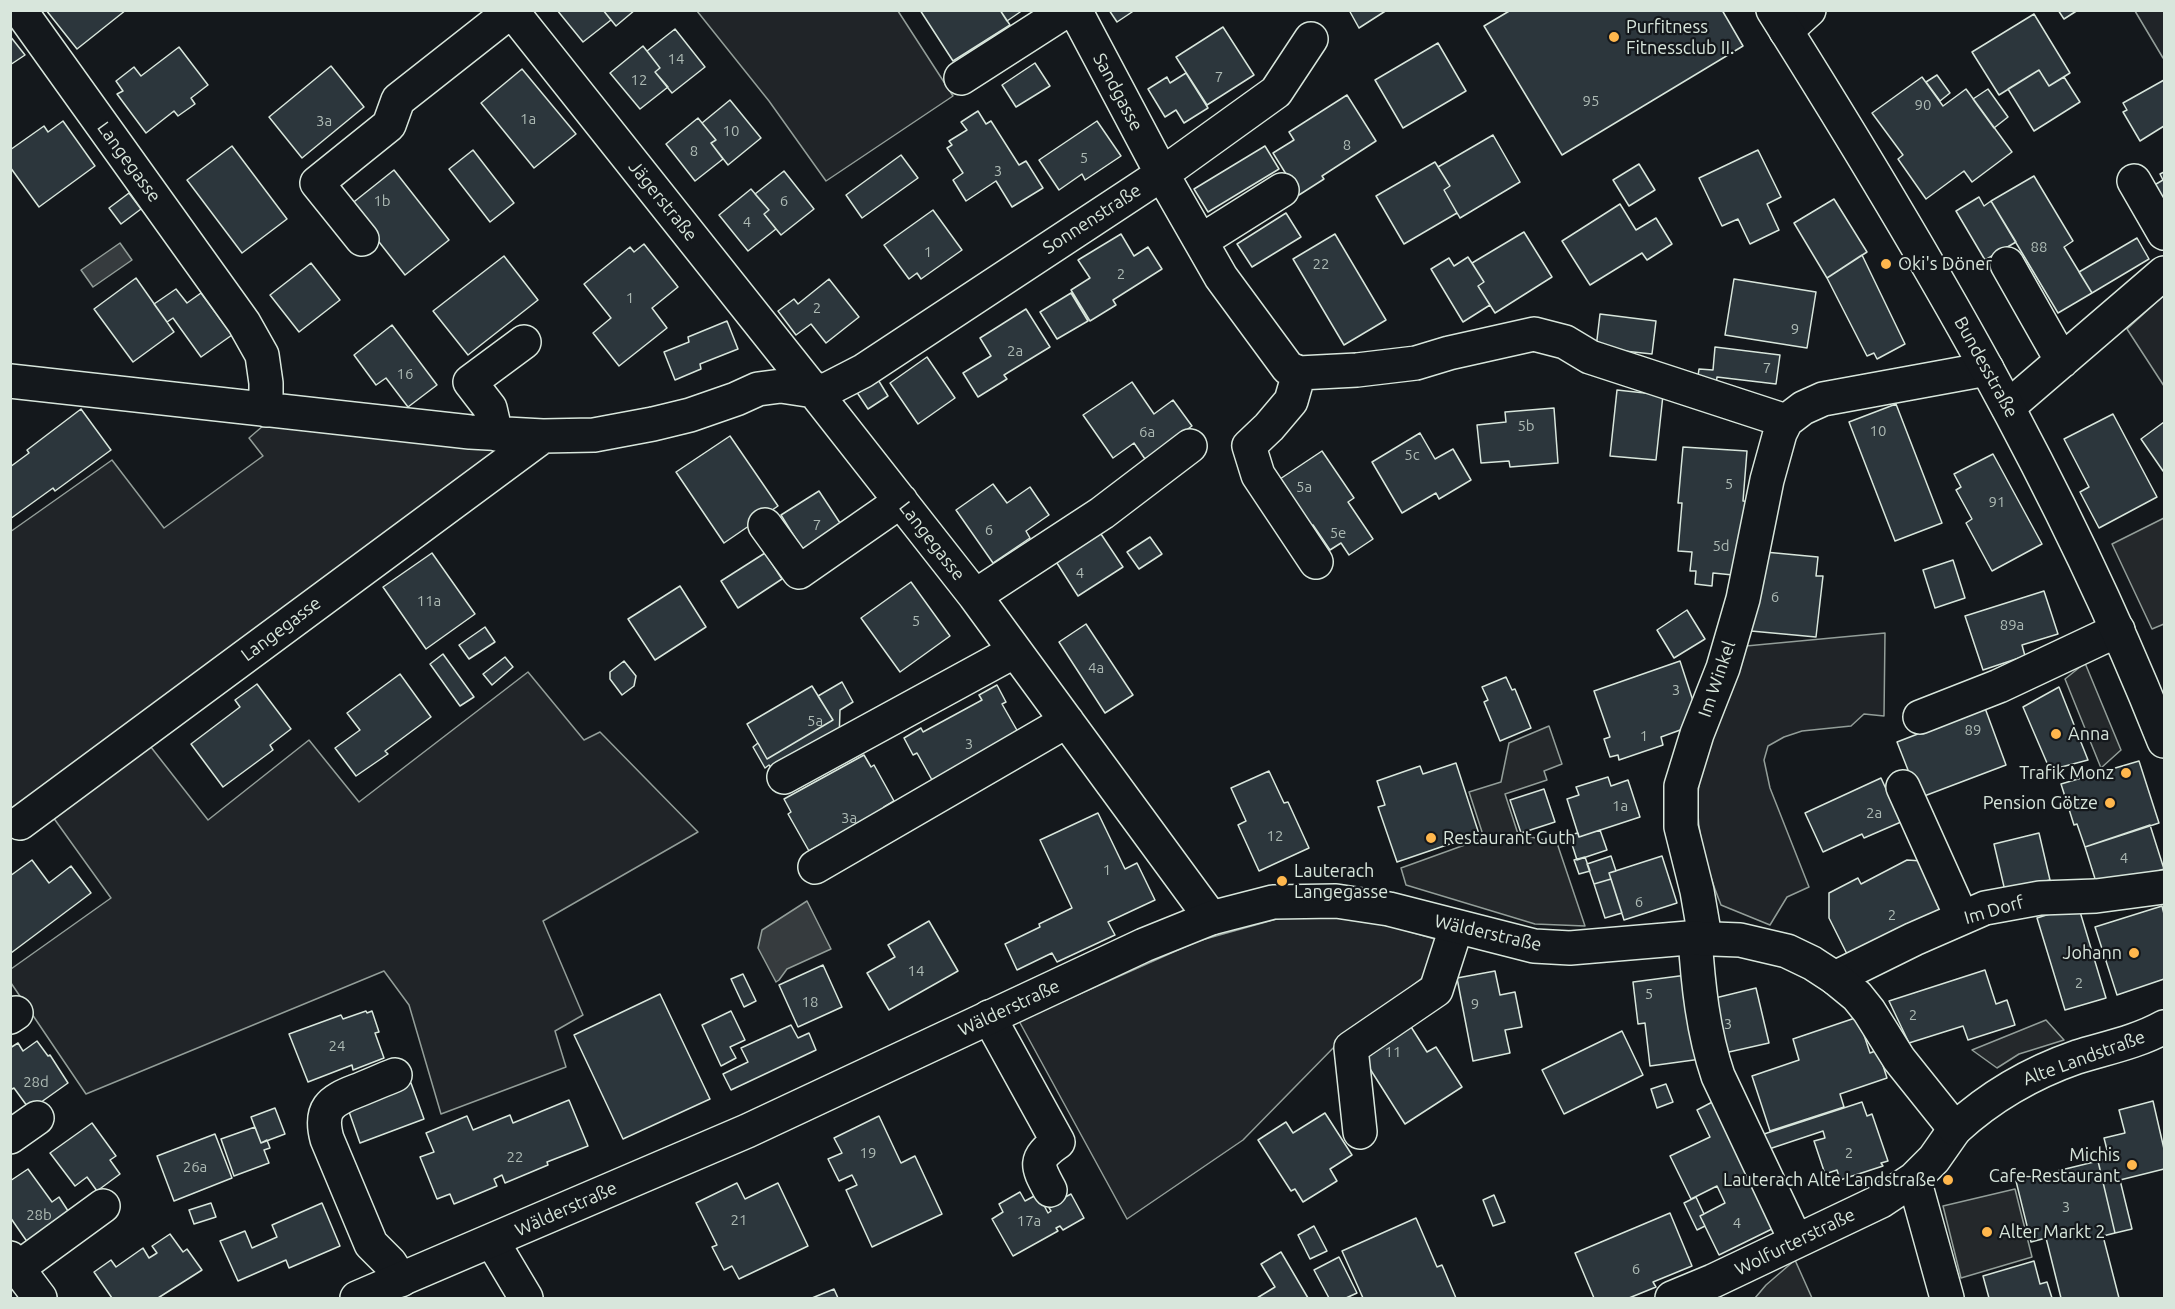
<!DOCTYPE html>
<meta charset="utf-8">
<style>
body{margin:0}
#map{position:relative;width:2175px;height:1309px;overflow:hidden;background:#14181c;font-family:Ubuntu,sans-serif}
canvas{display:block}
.frame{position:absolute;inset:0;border:12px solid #d8e6dc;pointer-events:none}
</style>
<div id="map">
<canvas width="2175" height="1309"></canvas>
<div class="frame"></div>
</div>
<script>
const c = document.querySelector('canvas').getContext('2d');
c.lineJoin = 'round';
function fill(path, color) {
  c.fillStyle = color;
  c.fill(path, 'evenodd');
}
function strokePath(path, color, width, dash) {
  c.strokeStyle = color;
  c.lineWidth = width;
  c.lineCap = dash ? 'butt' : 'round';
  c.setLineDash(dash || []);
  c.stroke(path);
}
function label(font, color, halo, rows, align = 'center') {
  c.font = font + ' Ubuntu,sans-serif';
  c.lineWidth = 4.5;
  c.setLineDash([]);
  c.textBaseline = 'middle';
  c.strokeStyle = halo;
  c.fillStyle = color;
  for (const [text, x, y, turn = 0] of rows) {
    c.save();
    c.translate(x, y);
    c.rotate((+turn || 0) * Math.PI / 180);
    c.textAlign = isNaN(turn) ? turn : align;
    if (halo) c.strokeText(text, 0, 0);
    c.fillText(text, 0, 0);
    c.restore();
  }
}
const green = new Path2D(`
 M697,11H898L953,96L826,181L769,101Z
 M2135,11H2164V57L2163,58Z
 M2164,295V386L2127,329Z
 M264,425L522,445L136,728L208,820L309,740L359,802L528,672L584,740L600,732L698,832L543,921L583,1015L555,1031L566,1067L441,1114L409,1005L384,971L86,1094L11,983V969L111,898L40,799L11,821L10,532L112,460L164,528L263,456L249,438Z
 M1885,633L1884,716L1864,714L1851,726L1802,731L1784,737L1768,746L1764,760L1770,788L1809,887L1787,897L1770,925L1721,905C1706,868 1693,825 1699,784C1706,741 1731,688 1746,646Z
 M1291,915L1363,918L1438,940L1430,972L1340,1041L1243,1140L1127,1219L1019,1021L1198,941Z`);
fill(green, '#202428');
strokePath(green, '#939e99', 1.5);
const parking = new Path2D(`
 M2164,518V624L2152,629L2112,544Z
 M2085,663L2121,750L2101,768L2065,679Z
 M1549,726L1562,764L1544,771L1547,780L1505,794L1518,834L1557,843L1585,926L1535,924L1406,885L1401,868L1484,838L1469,792L1501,782L1509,743Z
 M2046,1020L2064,1040L2019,1054L1997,1068L1972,1050Z
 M2015,1189L2032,1257L1961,1278L1943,1206Z
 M1795,1260L1812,1298H1755L1766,1285Z`);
fill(parking, '#24282b');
strokePath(parking, '#939e99', 1.5);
const water = new Path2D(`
 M120,243L132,260L93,287L81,270Z
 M807,901L831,949L787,969L779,980L776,982L758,948L762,930Z`);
fill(water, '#363b3e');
strokePath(water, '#939e99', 1.5);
const building = new Path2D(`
 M46,10H126L77,49Z
 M557,10H603L611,20L583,42Z
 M603,10H635L616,26Z
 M920,10H1000L1010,25L953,61Z
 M1000,10H1023L1007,21Z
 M1109,10H1135L1117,22Z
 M1349,10H1387L1359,28Z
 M1511,10H1722L1743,46L1562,155L1484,26Z
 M2058,10H2078L2064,19Z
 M2034,14L2070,73L2049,86L2039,70L1999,95L1972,52Z
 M1223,27L1254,75L1207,105L1176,57Z
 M675,29L705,67L672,93L655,72L660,68L647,51Z
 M10,36L25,55L10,65Z
 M1438,43L1466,91L1403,128L1375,80Z
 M643,46L660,68L655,72L668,87L640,109L610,73Z
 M179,47L208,85L191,98L195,104L178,116L174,111L146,133L117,94L123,91L116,81L134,67L141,76Z
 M1035,63L1050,86L1016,107L1002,85Z
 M331,66L364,107L302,158L269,117Z
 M522,69L576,134L534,168L481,103Z
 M2039,70L2049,86L2064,77L2080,102L2034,131L2008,89Z
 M1186,73L1208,108L1184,123L1176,110L1165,117L1148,89L1167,77L1170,83Z
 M1937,75L1950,93L1940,101L1926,82Z
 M1922,77L1943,106L1966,89L2012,152L1972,182L1964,171L1926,199L1898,159L1903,155L1872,113Z
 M2164,80V126L2140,141L2123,112L2127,110L2123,103Z
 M1988,89L2008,117L1994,128L1973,99Z
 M1347,95L1376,141L1322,176L1324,179L1299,195L1273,153L1294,140L1289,132Z
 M730,100L761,138L728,165L711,143L716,140L702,123Z
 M978,111L986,124L991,121L1019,165L1026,161L1043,188L1012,207L996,181L966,201L953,180L963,173L947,148L952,145L949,141L967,130L961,122Z
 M698,118L716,140L711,143L723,159L695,181L666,144Z
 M63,121L95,166L39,207L10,167V150L44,126L48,132Z
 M1097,121L1121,156L1085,180L1082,174L1059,190L1039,160Z
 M1493,135L1520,182L1460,218L1444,190L1450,186L1438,167Z
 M232,146L287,219L242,253L187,180Z
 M1265,146L1279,169L1208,212L1194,189Z
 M473,150L514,203L490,222L449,169Z
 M1758,150L1781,197L1767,204L1779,230L1750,244L1738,219L1722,226L1699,178Z
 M901,155L918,178L862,218L846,195Z
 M1435,162L1450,186L1444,190L1457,213L1404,244L1376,196Z
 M1639,164L1655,190L1629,206L1613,180Z
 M394,170L449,240L405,275L350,205Z
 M784,171L814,209L781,235L764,214L769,210L755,194Z
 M2164,172V210L2151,187L2163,180L2160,174Z
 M2034,176L2073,241L2064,247L2092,293L2058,313L1991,201Z
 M751,189L769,210L764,214L776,229L748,251L719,215Z
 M129,193L141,209L121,224L109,208Z
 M1979,197L1984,206L1991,201L2016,242L1985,260L1956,211Z
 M1834,199L1867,252L1827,278L1794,223Z
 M1620,204L1636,230L1656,218L1672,244L1647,260L1642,253L1590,285L1562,241Z
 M933,210L962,250L921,279L917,273L909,279L884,245Z
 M1286,213L1301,237L1252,267L1237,244Z
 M1524,232L1552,277L1495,313L1478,286L1484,282L1472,263Z
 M1121,234L1134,256L1148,247L1162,269L1113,300L1116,305L1090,321L1071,290L1090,278L1078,260Z
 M1335,234L1386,320L1344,345L1293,259Z
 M2137,238L2149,259L2092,293L2079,272Z
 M644,244L678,287L652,308L667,328L619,366L593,333L611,318L584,284L630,247L634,252Z
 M1862,255L1905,344L1877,359L1874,353L1867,356L1827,278Z
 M504,256L538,300L468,355L433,311Z
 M1468,257L1484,282L1478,286L1490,305L1463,322L1431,269L1449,258L1454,266Z
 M311,263L340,300L299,332L270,295Z
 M136,278L174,332L133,362L94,309Z
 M829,279L859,317L826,343L811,324L796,335L778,311L794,299L798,304Z
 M1734,279L1816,292L1807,348L1725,335Z
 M176,289L187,303L201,293L232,335L201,357L173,318L167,322L154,304Z
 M1071,293L1088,321L1057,339L1040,312Z
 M1026,309L1050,347L1004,375L1007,379L978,397L963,373L991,356L980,338Z
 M1600,314L1656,321L1652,354L1596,348Z
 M727,321L738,349L700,364L701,369L675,380L664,352L689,342L688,337Z
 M392,325L437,385L408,407L386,378L376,385L354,355Z
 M1715,347L1780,355L1776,384L1717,377L1716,385L1697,383L1699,369L1713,370Z
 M927,357L955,398L918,424L890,383Z
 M877,378L888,396L868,409L856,391Z
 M1132,382L1154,414L1173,400L1192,426L1145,459L1134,443L1113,458L1083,415Z
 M1617,390L1663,395L1656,460L1610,456Z
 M1896,404L1942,523L1895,541L1849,422Z
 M1554,408L1558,463L1510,467L1509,461L1481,463L1477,425L1506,422L1505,412Z
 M81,409L111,450L55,491L53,488L10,519V467L29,453L27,450Z
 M2113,414L2157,497L2099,528L2080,492L2089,487L2064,439Z
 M2164,422V469L2163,471L2141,439Z
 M1420,433L1435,459L1453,449L1471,480L1439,499L1436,493L1402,513L1372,462Z
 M730,436L778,506L724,543L676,472Z
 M1683,447L1747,451L1743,501L1751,502L1733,575L1713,573L1712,586L1695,584L1696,571H1690L1692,552L1678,551L1682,503H1678Z
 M1322,451L1354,498L1348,502L1373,539L1349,555L1341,543L1330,550L1313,525L1302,532L1271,485Z
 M1993,454L2042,544L1992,571L1966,523L1972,519L1956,490L1961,487L1954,474Z
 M993,484L1007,503L1030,487L1049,515L1026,531L1030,538L993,563L956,510Z
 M819,491L844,529L805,554L781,515Z
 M1099,531L1123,567L1078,596L1055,560Z
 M1150,537L1162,554L1139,569L1127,552Z
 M1765,552L1818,557L1816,576H1823L1816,637L1751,631Z
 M432,553L475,614L426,649L383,587Z
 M765,553L782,579L738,608L721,581Z
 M1953,560L1965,598L1935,608L1923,570Z
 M911,582L950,636L900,672L861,618Z
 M680,586L706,627L655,660L628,619Z
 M2044,591L2058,634L2022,645L2025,656L1983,670L1965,616Z
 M1687,610L1705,639L1674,658L1657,630Z
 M1086,624L1133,695L1105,713L1059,642Z
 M485,627L495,642L469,659L459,645Z
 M443,654L474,697L460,706L430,664Z
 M505,657L513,667L492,685L483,674Z
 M624,661L636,676L634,686L622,695L610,679V672Z
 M1680,661L1696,710L1694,725L1661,737L1663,745L1619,760L1618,755L1610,757L1604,739L1610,737L1594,691Z
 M400,674L431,717L385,751L388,754L356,776L335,748L360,730L347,713Z
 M1506,677L1512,690L1515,689L1531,728L1500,741L1484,702L1488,700L1482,687Z
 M842,682L853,702L840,710L839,741L773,770L769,765L765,768L753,747L758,743L767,759L833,720L818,696Z
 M257,684L291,729L270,745L273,750L223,787L191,744L240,707L235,700Z
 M997,685L1006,702L1002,704L1018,732L932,780L917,753L913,755L904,738L921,728L923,732L982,700L979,695Z
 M812,686L833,720L767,759L747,724Z
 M2059,687L2088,760L2050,770L2023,707Z
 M1985,708L2006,765L1919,798L1897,742Z
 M864,755L871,767L874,765L894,801L884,807L888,814L844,838L841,833L809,851L788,814L791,812L784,799Z
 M2139,761L2159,823L2085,847L2077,824L2074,825L2061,784Z
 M1456,763L1479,834L1397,862L1378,807L1385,805L1377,781L1420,766L1423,774Z
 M1269,771L1284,803L1288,802L1309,848L1259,871L1238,825L1246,821L1231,788Z
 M1608,777L1611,786L1628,780L1640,817L1579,837L1567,799L1579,795L1576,787Z
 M1881,778L1901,822L1864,838L1862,834L1823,852L1805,813Z
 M1544,789L1555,822L1521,833L1510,800Z
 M1098,813L1125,869L1137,863L1155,900L1108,922L1115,935L1057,962L1052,953L1017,970L1005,944L1040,927L1039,924L1072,908L1040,840Z
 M2150,825L2164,869L2122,883L2097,885L2085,847Z
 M1600,830L1607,850L1577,860L1569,835L1578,833L1579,837Z
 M2039,833L2050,880L2005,891L1994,844Z
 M1611,856L1616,871L1609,873L1611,879L1594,884L1587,864Z
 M1662,856L1677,903L1624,920L1609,873Z
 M1585,857L1590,871L1579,874L1574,860Z
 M32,860L49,883L71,866L91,893L11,953L10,876Z
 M1907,860L1923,861L1950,912L1848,956L1829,918V893L1858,878L1861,884Z
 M1611,879L1622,913L1605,918L1594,884Z
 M2078,905L2106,998L2065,1010L2037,918Z
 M2162,906L2164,914V979L2117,995L2095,927Z
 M929,921L958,971L889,1010L867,973L895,957L888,945Z
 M823,965L842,1007L798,1027L779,985Z
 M1985,970L1996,1004L2007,1000L2015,1025L1968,1040L1963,1026L1909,1043L1889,1001Z
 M1495,971L1500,995L1515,992L1522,1027L1505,1030L1510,1053L1473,1061L1457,978Z
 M743,974L756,1001L744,1007L731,979Z
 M1687,975L1701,1059L1650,1066L1645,1023L1638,1024L1633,982Z
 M1756,988L1769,1043L1720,1054L1707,1000Z
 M660,994L710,1099L623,1139L574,1035Z
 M366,1011L367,1013L372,1011L379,1032L375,1033L384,1058L353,1070L352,1065L308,1082L289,1034L341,1015L343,1019Z
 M731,1011L745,1040L730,1047L736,1058L721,1066L702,1025Z
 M1858,1017L1870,1053L1878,1050L1887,1078L1840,1094L1844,1107L1770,1131L1752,1076L1799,1060L1793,1039Z
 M1406,1019L1427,1052L1436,1047L1462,1087L1405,1124L1358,1050Z
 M791,1025L798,1038L809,1033L816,1050L731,1090L723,1074L748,1062L741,1048Z
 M1622,1031L1643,1075L1564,1114L1542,1070Z
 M37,1041L48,1056L50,1055L68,1083L30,1110L14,1088L10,1090V1048L18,1043L23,1051Z
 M411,1083L424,1119L360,1143L347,1106Z
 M1666,1084L1673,1102L1657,1108L1651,1089Z
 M1718,1099L1780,1225L1719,1255L1700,1216L1725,1203L1717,1186L1691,1199L1670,1156L1710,1137L1697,1110Z
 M569,1100L588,1146L547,1162L548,1165L505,1183L502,1175L494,1179L497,1186L454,1204L450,1194L437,1199L420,1157L434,1152L426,1133L467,1116L473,1130L510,1115L513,1123Z
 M2153,1101L2164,1149V1169L2120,1180L2132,1229L2115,1233L2098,1161L2109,1158L2104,1138L2125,1133L2119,1110Z
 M1862,1102L1867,1116L1872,1114L1888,1161L1881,1163L1883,1166L1840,1180L1837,1170L1825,1174L1814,1141L1825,1138L1823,1131L1766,1150L1761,1135Z
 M275,1108L285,1134L261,1143L251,1117Z
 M1325,1113L1352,1155L1330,1169L1337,1181L1303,1202L1295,1189L1291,1191L1258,1140L1286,1122L1293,1133Z
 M879,1116L901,1163L915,1156L942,1214L872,1247L846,1190L857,1185L852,1175L839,1181L828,1159L842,1153L834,1138Z
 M92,1123L116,1156L110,1160L120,1174L97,1191L87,1177L75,1186L50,1153Z
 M255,1127L261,1143L267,1140L270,1148L264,1150L269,1163L234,1176L221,1139Z
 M215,1134L232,1178L174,1201L157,1156Z
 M2098,1161L2115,1233L2103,1236L2119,1298H2061L2046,1238L2031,1242L2016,1181Z
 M28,1169L52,1202L59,1197L70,1214L28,1243L10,1217V1181Z
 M737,1183L745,1199L778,1183L808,1246L739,1279L732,1266L724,1270L712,1247L717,1245L696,1203Z
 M1020,1192L1025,1201L1038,1194L1048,1213L1051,1211L1048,1206L1071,1194L1084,1218L1063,1230L1060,1226L1056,1228L1058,1231L1013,1256L992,1219L1003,1212L999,1204Z
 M1494,1195L1505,1222L1493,1226L1483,1200Z
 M1696,1197L1704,1214L1700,1216L1705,1226L1697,1230L1684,1203Z
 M211,1203L216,1217L194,1224L189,1210Z
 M322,1203L340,1246L289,1268L286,1260L238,1281L220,1241L245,1231L252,1248L277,1237L272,1225Z
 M1670,1213L1692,1266L1653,1282L1656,1287L1629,1298H1594L1575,1253Z
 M1416,1218L1437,1267L1442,1265L1456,1298H1363L1342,1251Z
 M1314,1226L1327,1251L1310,1259L1298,1235Z
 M170,1234L183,1252L187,1249L202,1270L158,1298H112L94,1272L111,1260L116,1267L143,1248L149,1258L157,1253L152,1246Z
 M1281,1252L1308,1298H1257L1275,1287L1261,1264Z
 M1339,1257L1357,1293L1346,1298H1329L1314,1270Z
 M2034,1261L2040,1284L2047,1282L2052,1298H1989L1983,1276Z
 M834,1289L838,1298H812Z`);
fill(building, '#2c363c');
strokePath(building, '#d8e6dc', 1.5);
const minor = new Path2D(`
 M511,10L814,391L975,596L1211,918
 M1075,10L1162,174L1221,277L1288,368L1299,373L1357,370L1416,363L1449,353L1534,334L1565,342L1590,357L1786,421
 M22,13L244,323L262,355L266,383V410
 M1786,31L1809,10
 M961,78L1067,10
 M2134,181L2164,233
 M362,239L317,183L389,125L398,100L511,11
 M1201,241L1282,190
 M2007,264L2062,361
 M1299,373L1291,401L1269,427L1249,446L1258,475L1316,562
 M10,381L470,432L543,436L594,435L653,424L690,415L736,399L758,389L781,386L814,391L828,389L863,371L1162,174L1276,92L1311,39
 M2008,407L2164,273
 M496,434L490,408L470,382L524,342
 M765,525L799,572L901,501
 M975,596L1102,513L1190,446
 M1920,717L1999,686L2118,630
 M784,777L1015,651
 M1903,787L1962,918
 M20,823L543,436
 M815,867L1067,721
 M1695,937C1698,984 1703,1032 1718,1076L1796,1241
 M1705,937L1697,891L1681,827V786L1697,734L1723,668L1743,599L1767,480L1780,433L1786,421L1803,408L1823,399L1987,369
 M1835,978L1914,939L1985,908L2040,898L2096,896L2164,887
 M10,1017L16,1013
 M989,1017L1058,1142C1033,1159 1037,1166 1050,1190
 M395,1075C382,1080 369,1086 356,1091C330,1101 319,1109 327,1139L371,1244L390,1263L401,1280
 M1360,1132L1351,1048L1436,990L1456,928
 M10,1137L37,1118
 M1914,1179L1947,1298
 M492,1241L526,1298
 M10,1258L40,1298
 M18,1268L103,1206
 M1672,1298L1713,1281L1881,1201L1914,1179L1934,1159L1955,1129`);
const major = new Path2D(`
 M1773,10C1921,245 2062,483 2164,741
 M357,1298L747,1131L1144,945L1211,918L1273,902L1336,901L1389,909L1534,946L1570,948L1688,938L1740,940L1787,951L1812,963L1835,978L1857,996L1869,1011L1899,1059L1955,1129C1991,1096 2031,1073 2077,1057C2106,1048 2137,1042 2164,1027`);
strokePath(minor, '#d8e6dc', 36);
strokePath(major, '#d8e6dc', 36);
strokePath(minor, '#14181c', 33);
strokePath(major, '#14181c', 33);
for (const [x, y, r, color] of [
 [1614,37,6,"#ffb74d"],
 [1886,264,6,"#ffb74d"],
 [2056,734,6,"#ffb74d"],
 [2126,773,6,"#ffb74d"],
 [2110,803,6,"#ffb74d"],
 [1431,838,6,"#ffb74d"],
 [1282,881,6,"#ffb74d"],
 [2134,953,6,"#ffb74d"],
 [2132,1165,6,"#ffb74d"],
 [1948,1180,6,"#ffb74d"],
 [1987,1232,6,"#ffb74d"]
]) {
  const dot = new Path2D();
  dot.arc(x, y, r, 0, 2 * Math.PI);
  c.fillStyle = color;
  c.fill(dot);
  strokePath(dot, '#14181c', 2);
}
label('15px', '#adbab4', null, [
 ["14",676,59],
 ["7",1219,77],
 ["12",639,80],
 ["95",1591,101],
 ["90",1923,105],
 ["1a",528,119],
 ["3a",324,121],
 ["10",731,131],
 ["8",1347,145],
 ["8",694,151],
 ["5",1084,158],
 ["3",998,171],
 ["1b",382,201],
 ["6",784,201],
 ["4",747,222],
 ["88",2039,247],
 ["1",928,252],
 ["22",1321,264],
 ["2",1121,274],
 ["1",630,298],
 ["2",817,308],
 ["9",1795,329],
 ["2a",1015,351],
 ["7",1767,368],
 ["16",405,374],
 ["5b",1526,426],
 ["10",1878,431],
 ["6a",1147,432],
 ["5c",1412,455],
 ["5",1729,484],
 ["5a",1304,487],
 ["91",1997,502],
 ["7",817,525],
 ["6",989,530],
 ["5e",1338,533],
 ["5d",1721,546],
 ["4",1080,573],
 ["6",1775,597],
 ["11a",429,601],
 ["5",916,621],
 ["89a",2012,625],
 ["4a",1096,668],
 ["3",1676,690],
 ["5a",815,721],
 ["89",1973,730],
 ["1",1644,736],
 ["3",969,744],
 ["1a",1620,806],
 ["2a",1874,813],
 ["3a",849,818],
 ["12",1275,836],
 ["4",2124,858],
 ["1",1107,870],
 ["6",1639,902],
 ["2",1892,915],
 ["14",916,971],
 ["2",2079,983],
 ["5",1649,994],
 ["18",810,1002],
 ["9",1475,1004],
 ["2",1913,1015],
 ["3",1728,1024],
 ["24",337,1046],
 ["11",1393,1052],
 ["28d",36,1082],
 ["19",868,1153],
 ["2",1849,1153],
 ["22",515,1157],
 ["26a",195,1167],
 ["3",2066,1207],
 ["28b",39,1215],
 ["21",739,1220],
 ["17a",1029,1221],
 ["4",1737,1223],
 ["6",1636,1269]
]);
label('18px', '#d8e6dc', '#14181c', [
 ["Purfitness",1626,27],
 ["Fitnessclub II.",1626,48],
 ["Oki's Döner",1898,264],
 ["Anna",2068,734],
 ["Trafik Monz",2114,773,"right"],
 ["Pension Götze",2098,803,"right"],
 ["Restaurant Guth",1443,838],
 ["Lauterach",1294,871],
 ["Langegasse",1294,892],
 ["Johann",2122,953,"right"],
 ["Michis",2120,1155,"right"],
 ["Cafe-Restaurant",2120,1176,"right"],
 ["Lauterach Alte Landstraße",1936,1180,"right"],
 ["Alter Markt 2",1999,1232]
], 'left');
label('18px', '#d8e6dc', '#14181c', [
 ["Sandgasse",1118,92,62],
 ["Langegasse",129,162,54],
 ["Jägerstraße",663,201,51],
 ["Sonnenstraße",1092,219,-33],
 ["Bundesstraße",1986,367,61],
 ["Langegasse",932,541,52],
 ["Langegasse",281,629,-37],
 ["Im Winkel",1717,679,-71],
 ["Im Dorf",1994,910,-16],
 ["Wälderstraße",1488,933,13],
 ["Wälderstraße",1009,1008,-25],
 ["Alte Landstraße",2084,1058,-20],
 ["Wälderstraße",566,1209,-24],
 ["Wolfurterstraße",1795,1242,-26]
]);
</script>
